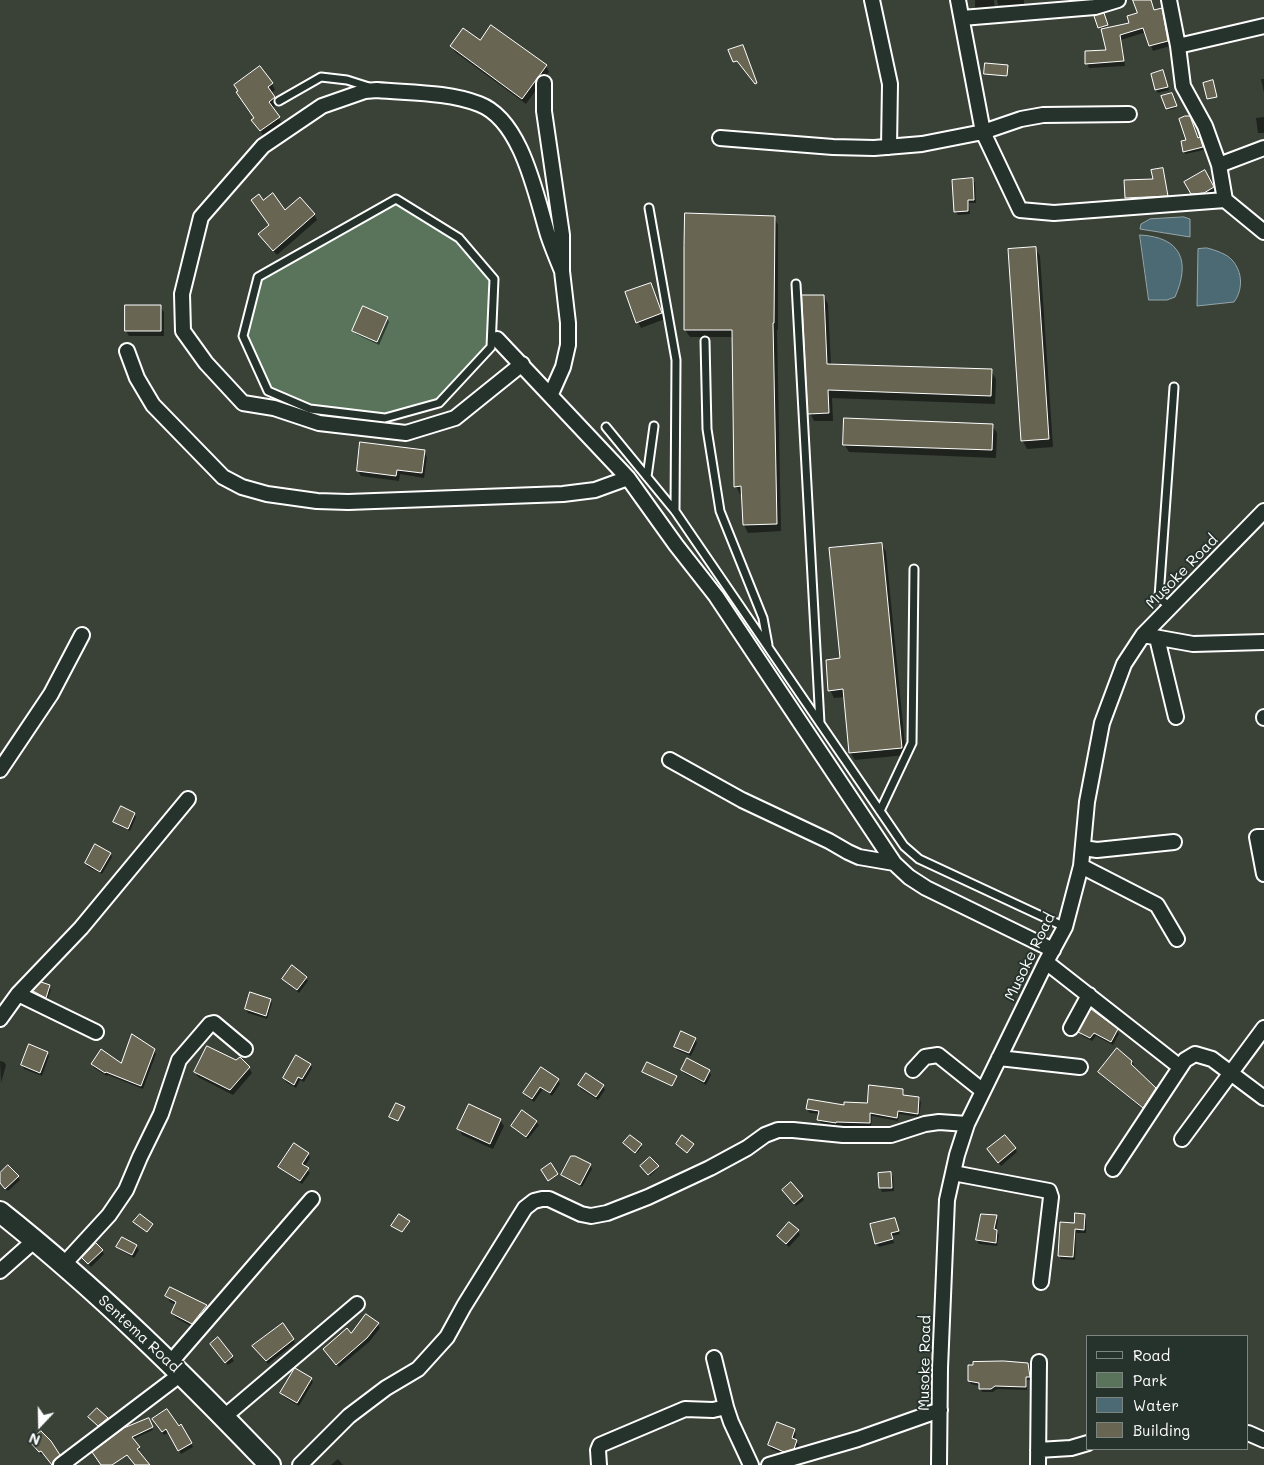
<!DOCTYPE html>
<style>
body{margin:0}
#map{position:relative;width:1264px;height:1465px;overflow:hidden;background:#3a4238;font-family:Mali,sans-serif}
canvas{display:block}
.legend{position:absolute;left:1086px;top:1335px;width:162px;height:115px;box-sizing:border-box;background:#26332d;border:1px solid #7d8581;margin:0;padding:6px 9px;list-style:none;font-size:15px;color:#fff}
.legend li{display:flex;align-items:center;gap:10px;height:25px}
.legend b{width:25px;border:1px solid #7d8581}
.north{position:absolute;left:15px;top:1400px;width:50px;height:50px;-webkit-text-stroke:4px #26332d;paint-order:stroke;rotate:201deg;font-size:14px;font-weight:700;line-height:20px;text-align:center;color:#fff}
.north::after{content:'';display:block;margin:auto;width:18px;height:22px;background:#fff;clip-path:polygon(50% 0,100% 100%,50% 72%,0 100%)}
</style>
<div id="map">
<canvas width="1264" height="1465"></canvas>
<ul class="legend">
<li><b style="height:6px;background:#26332d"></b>Road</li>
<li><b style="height:14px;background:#59745a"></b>Park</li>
<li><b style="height:14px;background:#4c6a73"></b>Water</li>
<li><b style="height:14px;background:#686652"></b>Building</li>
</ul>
<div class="north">N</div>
</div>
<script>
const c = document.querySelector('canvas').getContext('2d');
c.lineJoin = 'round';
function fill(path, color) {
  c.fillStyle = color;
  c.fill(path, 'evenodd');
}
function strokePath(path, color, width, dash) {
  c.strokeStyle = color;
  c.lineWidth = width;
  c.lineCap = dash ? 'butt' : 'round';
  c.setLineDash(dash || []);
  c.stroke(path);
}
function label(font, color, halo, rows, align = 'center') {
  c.font = font + ' Mali,sans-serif';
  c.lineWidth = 4;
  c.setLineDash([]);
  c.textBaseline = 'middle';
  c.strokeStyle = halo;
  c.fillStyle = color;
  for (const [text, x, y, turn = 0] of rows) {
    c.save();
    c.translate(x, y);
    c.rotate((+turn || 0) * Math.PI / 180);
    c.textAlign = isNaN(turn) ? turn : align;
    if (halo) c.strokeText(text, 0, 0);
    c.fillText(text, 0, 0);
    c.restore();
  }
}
fill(new Path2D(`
 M396,199L459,238L494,279L491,347L439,403L385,418L310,409L268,391L243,336L258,277Z`), '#59745a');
const water = new Path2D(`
 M1184,217L1190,219V237L1140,229L1141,224L1150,219Z
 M1140,235C1181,237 1191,261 1175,297L1167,300H1149Z
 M1207,248C1215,250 1227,254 1232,260C1243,272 1243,290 1234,302L1197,306L1198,249Z`);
fill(water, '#4c6a73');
strokePath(water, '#94a6ab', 1);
fill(new Path2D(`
 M975,0H994L995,10L977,11L975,8Z
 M997,0H1024V5H998Z
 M1142,0H1150L1155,11L1161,9L1164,14L1170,46L1153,51L1146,32L1121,40L1125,66L1089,68L1087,63L1108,52L1102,28L1100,29L1096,17L1104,16L1108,29L1130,24L1139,14Z
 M480,42L546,66L549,72L526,104L455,52L451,46Z
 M1007,67L1008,77L986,73Z
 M1163,72L1169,90L1158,93L1156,90Z
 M1261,79H1264V93Z
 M272,84L275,90L271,93L278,104L272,108L282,123L264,136L256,126L255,118L241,98Z
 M1172,95L1176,108L1168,110L1167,109Z
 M1264,117V133H1258L1256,118Z
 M1198,139L1201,142L1204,150L1185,154L1184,151Z
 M1162,170L1169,199L1128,202L1126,198L1125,181L1154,180Z
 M1204,171L1215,191L1206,196L1194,197L1186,183Z
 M973,180L975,183L976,203H969L970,214L958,215L955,211Z
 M263,202L285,212L314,214L317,220L277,255L260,235L270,226Z
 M774,217L778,225V330H777L781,531L748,533L744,525L743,494H740L736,486L733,337H690L685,330Z
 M1035,248L1040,256L1053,447L1027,449L1023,441Z
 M651,284L665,319L641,328L638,322Z
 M824,296L828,304L831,365L991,371L996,379L995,404L832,398L833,421H814L810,413Z
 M160,307L164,312V336H129L126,331Z
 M387,318L389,322L379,345L356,334L354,331Z
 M992,425L997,433L996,458L849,452L844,444Z
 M424,452L427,457L424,478L400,474L399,481L361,476L358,471Z
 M882,545L886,552L906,755L855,760L850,752L845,697L834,698L830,690Z
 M134,814L136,817L130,831L117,825L115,822Z
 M110,854L112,857L102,874L88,867L86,863Z
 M306,978L308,981L299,993L286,982L283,979Z
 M49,986L51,990L47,1000L36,995L34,992Z
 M270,1000L272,1003L267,1019L248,1013L246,1009Z
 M1117,1030L1119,1034L1113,1045L1096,1036L1092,1041L1082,1036L1080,1032Z
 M695,1039L697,1043L691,1056L677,1050L675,1047Z
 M154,1050L156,1054L143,1089L108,1075L107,1076L94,1068L92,1064L121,1065Z
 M47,1053L49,1056L42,1076L24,1069L22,1065Z
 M0,1061L4,1062L6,1065L1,1083Z
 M1132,1061L1134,1065L1133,1067L1157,1092L1145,1111L1102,1076L1100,1073Z
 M310,1064L312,1068L304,1082L300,1080L296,1088L286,1082L284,1078Z
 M249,1068L252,1073L233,1095L198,1077L195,1072Z
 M541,1069L558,1080L560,1084L552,1096L543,1089L534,1102L527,1097L525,1093Z
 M682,1070L709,1071L711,1075L706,1085L684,1073Z
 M643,1072L676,1077V1078L672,1087Z
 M579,1085L603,1086L605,1090L598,1100L581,1089Z
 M903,1090L904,1096L919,1098L921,1102L919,1117L899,1114L898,1121L872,1116L871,1127L837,1126L821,1123L819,1120L820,1114L810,1113L807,1109L868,1104Z
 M404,1108L398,1122L391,1118L390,1117Z
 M500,1120L504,1126L493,1149L462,1135L459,1129Z
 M536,1122L539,1125L528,1139L514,1129L512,1126Z
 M630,1136L642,1147L637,1153L626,1144Z
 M1015,1148L1017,1152L1001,1166L991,1153Z
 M308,1154L310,1158L304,1167L310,1173L302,1184L282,1170L280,1167Z
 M590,1165L592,1169L582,1187L565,1178L563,1175Z
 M658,1167V1168L650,1176L642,1168Z
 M890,1173L893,1177L894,1191L882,1192L880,1188Z
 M0,1174L18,1177L20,1180L8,1191L0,1183Z
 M786,1194L802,1197L804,1200L796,1206Z
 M1084,1215L1086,1219V1233H1076L1075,1260L1061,1259L1059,1255L1075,1225Z
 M996,1216L998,1220L996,1231L999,1235L997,1246L979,1244L977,1240Z
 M895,1219L900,1234L892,1236L894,1243L879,1247L876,1243Z
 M798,1231L800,1235L789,1247L778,1236Z
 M122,1238L136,1246L139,1250L134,1258L120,1250L118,1247Z
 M102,1251L104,1254L91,1267L83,1258Z
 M167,1296L206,1306L209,1311L196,1329L176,1318L172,1313L176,1305L170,1302Z
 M378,1324L380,1328L369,1342L339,1367L326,1352L351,1335Z
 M282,1325L295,1343L268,1364L256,1349Z
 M218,1339L234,1361L228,1365L213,1347Z
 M1028,1364L1030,1368L1031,1380H1027V1390L997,1389L993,1392H982L980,1386L971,1384L969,1380Z
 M311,1379L313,1382L299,1406L284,1397L282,1393Z
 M1087,1386H1088V1408L1086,1405Z
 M148,1419L153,1430L133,1439L140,1450L138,1451L148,1465H136L116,1439Z
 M156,1423L179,1427L181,1426L193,1447L181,1454L169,1432L164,1435Z
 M794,1430L796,1434L794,1440L799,1445L796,1452L786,1455L771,1449L769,1445Z
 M31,1442H50L61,1459L55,1465H52L43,1453L42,1455Z
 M338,1459L343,1465H331Z`), '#0007');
const building = new Path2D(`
 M1133,0H1151L1154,10L1162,8L1168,41L1149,46L1143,28L1120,35L1124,61L1085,64V51L1106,50L1101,29L1129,23L1127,16L1137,13Z
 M1104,13L1108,25L1098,28L1094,16Z
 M491,25L547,65L522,99L450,46L463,28L480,40Z
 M743,45L757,83L755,84L737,61L733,62L728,50Z
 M985,63L1008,65L1007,76L984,74Z
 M260,66L273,83L268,87L275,97L269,102L280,117L260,131L251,120L254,118L236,92L238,91L234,85Z
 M1163,70L1168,87L1155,90L1151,74Z
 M1213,80L1217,97L1207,99L1203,83Z
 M1172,93L1177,106L1166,109L1161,96Z
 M1185,116H1190L1198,138L1200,137L1203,147L1183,152L1181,141L1186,140L1179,119Z
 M1163,168L1168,196L1125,198L1124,180L1153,179L1151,170Z
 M1205,170L1214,187L1204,193L1191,194L1184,182Z
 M973,178L974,200H968V211L954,212L952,180Z
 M273,193L285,210L300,197L315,214L273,251L258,234L269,225L251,200L259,194L263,200Z
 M685,213L775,216L774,323H773L777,524L743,525L741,486L734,487L732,330H684V246Z
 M1036,247L1049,439L1021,441L1008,249Z
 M651,283L662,313L636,323L625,292Z
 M802,295H824L827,364L992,369L991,396L828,390L829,413L808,414Z
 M125,305H161V331H125Z
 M363,306L388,317L377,342L352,331Z
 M844,418L993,424L992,450L843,445Z
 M360,442L425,450L422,473L397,470L396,476L357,471Z
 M882,543L902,748L849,753L843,689L828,691L826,660L840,658L829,548Z
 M121,806L135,813L128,829L113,822Z
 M95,844L111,853L100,872L85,863Z
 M292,965L307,977L297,990L282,979Z
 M41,982L50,985L46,998L33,991Z
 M250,992L271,999L266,1016L245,1009Z
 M1091,1009L1118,1029L1111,1042L1094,1033L1090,1038L1078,1032Z
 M681,1031L696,1038L689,1053L674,1047Z
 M132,1034L155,1049L141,1086L106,1072L105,1073L91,1064L101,1049L121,1063Z
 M29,1044L48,1052L40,1073L21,1065Z
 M207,1046L236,1060L240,1057L250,1067L230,1090L194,1072Z
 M1117,1048L1132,1061L1131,1064L1156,1088L1143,1108L1098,1072Z
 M296,1055L311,1064L302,1079L298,1077L294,1085L283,1078Z
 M687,1058L710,1070L704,1082L681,1070Z
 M647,1062L677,1076L672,1086L642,1072Z
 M541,1067L559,1079L550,1093L540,1087L532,1099L523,1093Z
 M586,1073L604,1085L596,1097L578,1085Z
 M869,1085L903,1089V1095L919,1097L918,1114L898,1111L897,1118L870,1113V1123L836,1122V1123L817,1120L819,1111L806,1109L808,1099L844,1105V1102L867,1103Z
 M396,1103L405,1107L398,1121L389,1117Z
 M469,1104L501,1119L490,1144L457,1129Z
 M522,1110L537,1121L526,1137L511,1126Z
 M630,1135L642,1144L635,1153L623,1143Z
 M682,1135L694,1144L687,1153L676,1144Z
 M1005,1135L1016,1148L998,1163L987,1149Z
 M294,1143L309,1153L302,1164L309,1168L300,1181L278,1167Z
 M571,1156H575L591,1164L580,1185L561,1175Z
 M650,1157L659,1166L648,1175L640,1166Z
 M551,1163L558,1174L548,1181L541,1170Z
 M8,1165L19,1176L5,1189L0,1183V1173Z
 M891,1172L892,1188H879L878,1173Z
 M791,1182L803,1196L794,1204L782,1190Z
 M1075,1213L1085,1214L1084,1230L1075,1229L1073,1257L1058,1256L1060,1222L1074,1223Z
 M140,1214L153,1224L147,1232L133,1222Z
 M399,1214L410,1221L402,1232L391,1226Z
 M981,1214L997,1215L994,1229L997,1230L996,1243L976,1240Z
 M895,1218L899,1231L891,1233L893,1239L875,1244L870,1224Z
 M789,1222L799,1230L786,1244L777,1236Z
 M122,1237L137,1245L132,1255L116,1247Z
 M96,1243L103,1250L88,1264L82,1258Z
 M170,1287L207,1305L192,1324L171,1313L176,1302L165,1296Z
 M366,1314L379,1323L367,1338L336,1365L323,1349L347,1328L351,1333Z
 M283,1323L294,1339L266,1361L252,1346Z
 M218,1337L233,1356L225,1363L210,1344Z
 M1004,1361L1028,1363L1030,1377H1026V1387L995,1386L991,1389H979V1383L968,1381V1365H973V1362Z
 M295,1368L312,1378L297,1403L280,1393Z
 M97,1408L108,1418L98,1426L88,1417Z
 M167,1409L179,1426L181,1424L192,1443L178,1451L166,1429L162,1432L152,1419Z
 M149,1418L153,1427L132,1437L140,1447L137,1449L150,1465H135L127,1455L112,1465H101L92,1452L124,1428Z
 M777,1422L795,1429L792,1438L797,1440L794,1449L784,1452L768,1445Z
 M41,1431L51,1441L60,1455L53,1461L52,1465L41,1451L39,1452L30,1442Z`);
fill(building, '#686652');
strokePath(building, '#fff', 1);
const lane = new Path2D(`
 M279,101L321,77L347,80L369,87
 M396,199L459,238L494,279L491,347L439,403L385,418L310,409L268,391L243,336L258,277Z
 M649,208L676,360L675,511
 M796,284L820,723
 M705,341L707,429L720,511L763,618L768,645
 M606,427L675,511L904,846L919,859L1065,927
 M647,477L654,426
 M1169,607L1159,597L1174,387
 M880,811L912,743L914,569`);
const street = new Path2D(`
 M872,0L890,84L889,147
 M958,0L983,132L1020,210L1054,213L1225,200
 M1169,0L1178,46L1183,86L1205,126L1219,165L1225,200L1264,232
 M962,18L1095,7L1118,0
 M1178,46L1264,26
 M544,83V111L562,235V271L568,323V345L563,367L551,394
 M720,138L833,147L874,148L922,144L983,132L1021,119L1043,115L1129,114
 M1219,165L1264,148
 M497,339L628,478L676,545L716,596L894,863L909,877L926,888L1053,950
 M127,351L137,378L153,405L223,477L242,487L267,494L317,501L348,502L563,494L595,490L628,478
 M522,364L455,418L406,433L319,423L274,408L243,403L206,363L183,331L182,294L201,217L263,146L322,106L365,91L377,90C410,93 448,92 479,104C522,120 536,196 548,235C552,247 557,259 562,271
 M1143,635L1193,644L1264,642
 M1157,638L1176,717
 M1264,717V718
 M670,760L742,800L829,841L848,852L859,857L894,863
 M0,770L51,694L82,635
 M1264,837H1257L1264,874
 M1083,848L1097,850L1174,842
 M1081,866L1157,905L1177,939
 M1046,962L1180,1067
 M18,994L96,1032
 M0,1019L18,994L81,928L188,799
 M1071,1028L1089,995
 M999,1058L1080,1067
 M913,1070L925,1057L938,1055L983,1091
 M1182,1139L1264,1028
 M1113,1169L1185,1060L1195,1054L1212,1059L1264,1098
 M953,1173L1049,1191L1051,1197L1041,1282
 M64,1264L109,1215L126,1190L140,1157L161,1114L179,1060L210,1024L214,1023L245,1049
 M0,1271L35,1240
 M714,1358L726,1407
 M170,1363L312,1199
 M224,1417L357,1304
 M1248,1433L1264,1440
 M1038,1450L1071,1448L1088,1443
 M61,1465L181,1374
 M300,1465L349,1416L386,1388L418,1369L447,1337L464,1306L525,1208L534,1201L542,1199H549L581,1214L591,1216L607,1213L648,1197L710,1168L747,1148L765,1135L778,1130H793L843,1135H891L925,1124L939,1122L967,1124
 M599,1465L598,1450L600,1445L685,1409L713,1410L726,1407L731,1422L751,1465
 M769,1465L858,1439L940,1410
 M939,1465L940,1368L947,1200L957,1155L967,1124L1046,962L1065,927L1081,866L1087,802L1102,723L1124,664L1143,635L1264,511
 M1038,1465L1039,1362`);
const secondary = new Path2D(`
 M0,1212C97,1289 185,1376 270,1465`);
strokePath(lane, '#fff', 11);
strokePath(street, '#fff', 18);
strokePath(secondary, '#fff', 24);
strokePath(lane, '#26332d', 7);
strokePath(street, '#26332d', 14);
strokePath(secondary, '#26332d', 20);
label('15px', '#fff', '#26332d', [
 ["Musoke Road",1182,572,-46],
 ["Musoke Road",1030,957,-64],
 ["Sentema Road",139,1334,43],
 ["Musoke Road",925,1363,-89]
]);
</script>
